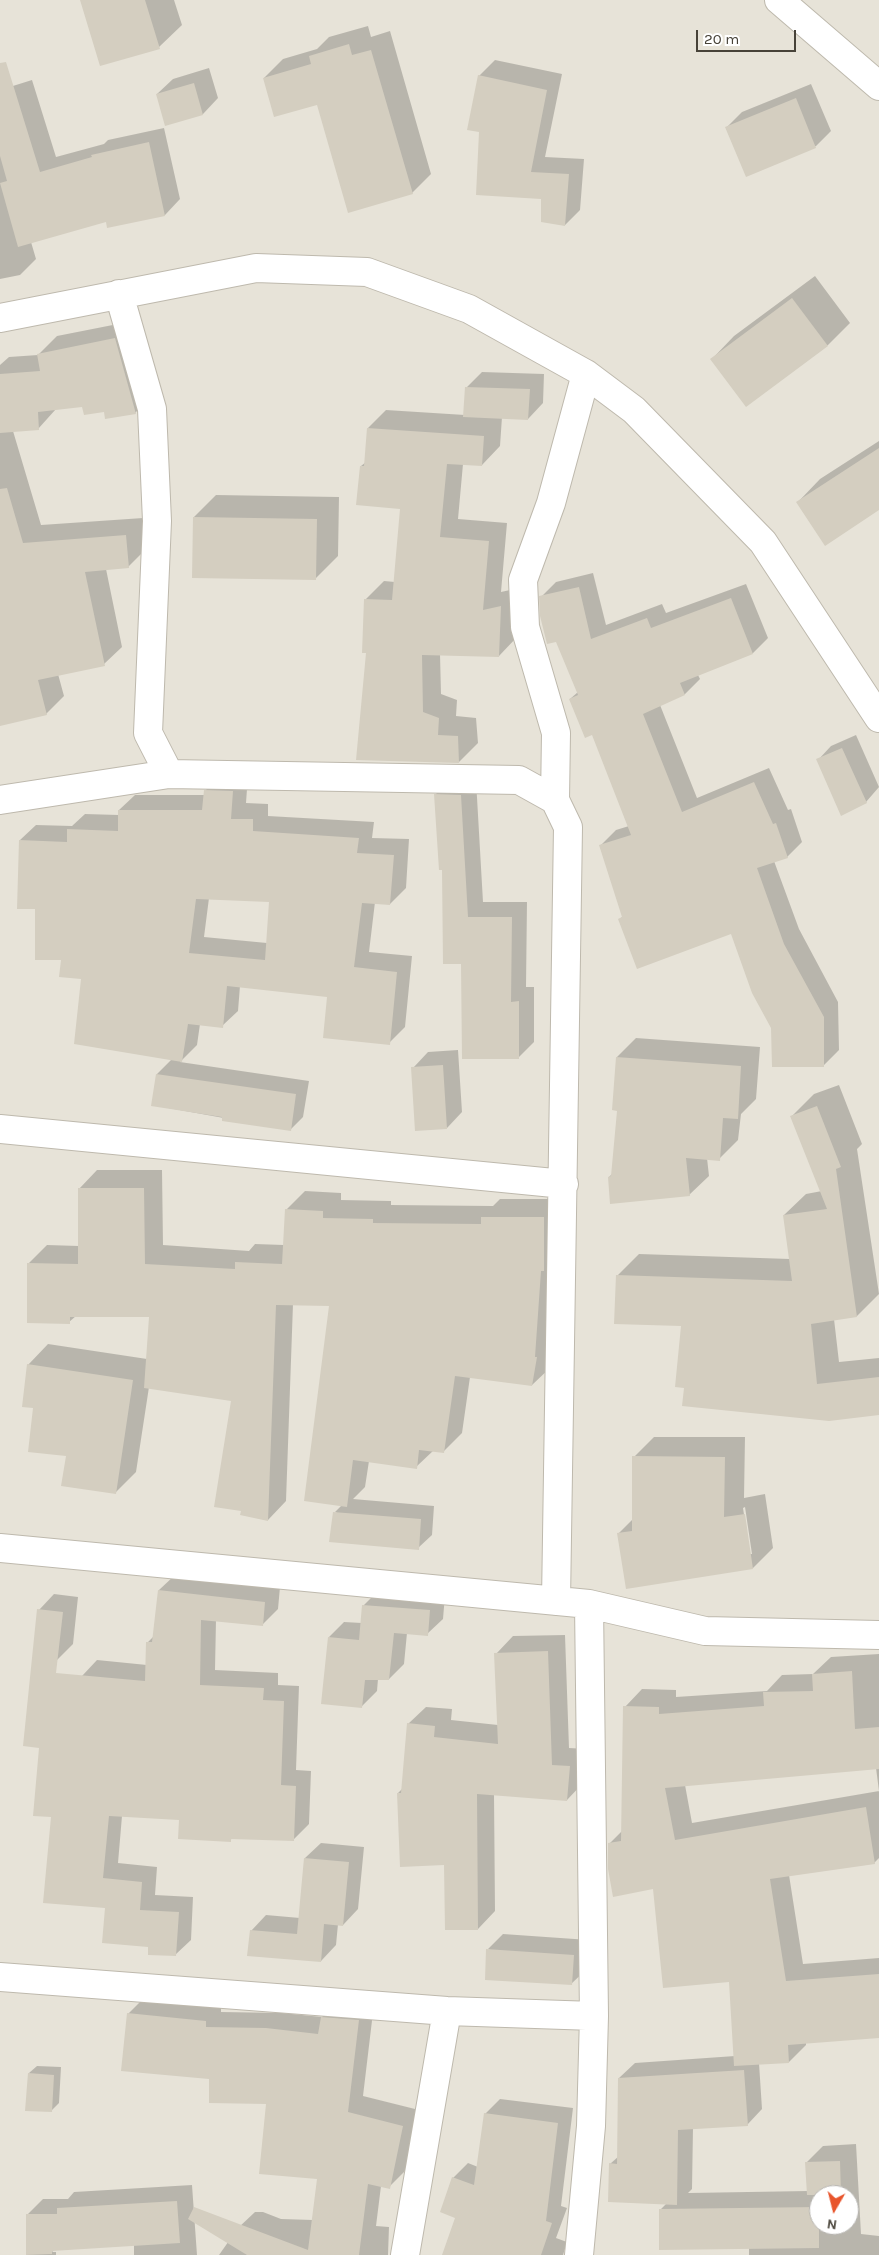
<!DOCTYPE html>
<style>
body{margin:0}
#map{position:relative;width:879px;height:2255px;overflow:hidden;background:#f3f1ea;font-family:Karla,sans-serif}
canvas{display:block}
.north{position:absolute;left:809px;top:2185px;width:50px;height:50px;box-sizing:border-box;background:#fff;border:1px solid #b5b3af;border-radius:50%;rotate:188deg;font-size:14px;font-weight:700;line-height:20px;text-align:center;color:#474238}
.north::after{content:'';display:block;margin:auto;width:18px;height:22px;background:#e8552c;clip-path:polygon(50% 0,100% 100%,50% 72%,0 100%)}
.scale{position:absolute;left:696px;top:30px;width:100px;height:22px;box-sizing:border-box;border:2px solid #474238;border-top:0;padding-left:6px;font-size:15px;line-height:18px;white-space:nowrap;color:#474238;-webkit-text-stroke:4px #fff;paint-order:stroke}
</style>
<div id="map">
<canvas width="879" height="2255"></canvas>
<div class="north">N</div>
<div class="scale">20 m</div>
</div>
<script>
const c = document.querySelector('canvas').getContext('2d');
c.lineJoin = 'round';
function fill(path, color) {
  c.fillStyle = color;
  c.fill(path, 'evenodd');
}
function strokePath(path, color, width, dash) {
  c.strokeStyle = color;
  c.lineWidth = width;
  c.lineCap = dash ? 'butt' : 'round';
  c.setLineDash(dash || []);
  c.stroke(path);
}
fill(new Path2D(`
 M0,0H879V2255H0ZM819,2195H849V2225H819Z`), '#e7e3d8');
fill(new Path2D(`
 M82,0H174L182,25L159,47Z
 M368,26L371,37L390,31L431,174L412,193L318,103L264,78L283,59L317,49L329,37Z
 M495,60L562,74L545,157L584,159L580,210L565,225L480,131L479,76Z
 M209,68L218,98L203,114L166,124L157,94L173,79Z
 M32,80L56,157L104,144L108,140L164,128L180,199L165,215L107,220L31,242L36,259L20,275L0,279V90Z
 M811,84L831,131L816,146L747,175L726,128L742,112Z
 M815,276L850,323L828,345L747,405L712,359L734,336Z
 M133,321L153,395L135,413L105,411L82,406L56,409L38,429L13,431L41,525L143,518L146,549L128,567L106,569L122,647L104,664L58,674L64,696L46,714L0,725V365L9,357L38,355L57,336Z
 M482,372L544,374L543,403L528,419L502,417L500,446L482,465L463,464L458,519L507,523L501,592L519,588L517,637L499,656L440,654L441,694L457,700L456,716L476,718L478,743L459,762L367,652L365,600L384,581L395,582L402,508L361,466L366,462L368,428L386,410L465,415L467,387Z
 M879,441V509L798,502L820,479Z
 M216,495L339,497L338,556L315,579L194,517Z
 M593,573L606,625L662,604L666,613L746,584L768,638L753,653L698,675L700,679L685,694L660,705L697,798L769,768L788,810L791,809L802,842L787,857L774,861L799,929L838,1002L839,1050L824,1065L773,1028L732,932L620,919L623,916L601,845L616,830L629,826L593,734L570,699L578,692L541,597L556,582Z
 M856,735L879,787L866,802L818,760L831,746Z
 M221,775H248L246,803L268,804V816L374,822L372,838L409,839L406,888L390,904L375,902L369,952L412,956L405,1027L389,1043L328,996L240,986L238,1011L222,1026L200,1024L197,1045L180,1062L309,1081L303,1117L290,1130L152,1105L157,1074L172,1059L62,959L37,908L20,840L36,825L72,826L85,814L119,815V810L135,795H205V791ZM209,898L270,900L267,943L204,937Z
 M451,779L476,780L483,902H527L526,987H534V1042L518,1058L444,868L435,795Z
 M636,1038L760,1047L756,1099L741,1114L738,1140L719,1159L707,1158L709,1176L689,1195L609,1177L613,1173L618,1110L617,1057Z
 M458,1050L462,1112L447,1128L413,1068L428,1052Z
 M839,1085L862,1144L857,1149L879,1294L857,1316L834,1319L839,1362L879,1358V1414L685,1387L682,1325L617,1276L639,1254L790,1259L784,1215L806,1194L822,1191L792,1116L814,1094Z
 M97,1170H162L163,1245L249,1251L255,1244L284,1245L286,1210L305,1191L341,1193V1200L391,1201V1205L493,1206L500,1199H562L551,1367L532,1385L470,1377L462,1433L444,1451L434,1450L416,1467L369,1461L365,1487L353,1499L434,1506L432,1535L418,1548L335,1512L342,1505L330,1305L293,1304L286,1501L268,1520L233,1400L149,1387L136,1472L116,1492L67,1454L35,1406L28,1365L48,1344L147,1359L150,1316H76L69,1322L28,1264L47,1245L79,1246V1189Z
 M654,1437H745L744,1498L765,1494L773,1548L753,1568L618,1534L634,1518V1457ZM745,1507L752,1554H750L743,1508Z
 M175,1575L280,1587L278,1609L262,1625L216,1620L215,1670L278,1673V1685L299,1686L296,1770L311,1771L309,1824L294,1839L233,1838L230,1840L181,1819L122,1816L118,1863L157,1867L155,1895L193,1897L191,1940L175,1955L149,1946L107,1907L45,1902L82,1676L97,1660L147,1665V1643L154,1636L159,1590Z
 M379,1590L445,1595L443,1619L427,1634L407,1633L404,1664L389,1679H378L377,1691L362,1706L329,1637L344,1622L362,1623L363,1606Z
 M54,1594L78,1597L73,1644L57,1660L39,1610Z
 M565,1635L569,1748L587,1749L584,1782L567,1800L494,1794L495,1911L478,1929L445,1864L398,1793L403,1788L408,1724L426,1707L452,1709L451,1720L498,1725L496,1654L513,1636Z
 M879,1654V1858L874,1863L789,1875L803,1964L879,1958V2036L806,2042V2045L789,2062L759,2063L762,2109L747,2125L693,2128L692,2189L688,2193L808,2191L806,2163L823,2146L856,2144L861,2234L879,2236V2255H749V2248L660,2210L666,2204L610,2164L619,2156V2078L635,2063L735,2056L731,1981L655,1888L609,1844L622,1831L625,1707L642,1689L676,1690V1697L767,1691L782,1675L813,1674L831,1657ZM876,1768L879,1791L692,1823L685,1785ZM819,2195H849V2225H819Z
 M321,1843L364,1847L358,1909L343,1925L338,1924L336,1945L321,1961L251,1931L266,1915L300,1918L305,1858Z
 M503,1934L589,1940L587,1969L571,1984L488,1949Z
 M144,1998L221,2005V2012L282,2013L322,2017L338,2002L374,2004L363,2096L419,2110L405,2171L389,2187L381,2186L376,2226L389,2227L388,2255H219L238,2228L255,2212H263L281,2219L313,2220L318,2178L267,2103L210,2078L128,2014Z
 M37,2066L61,2067L59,2103L51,2111L29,2073Z
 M500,2099L573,2108L561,2206L567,2208L556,2238L567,2242L563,2255H444L456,2217L453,2178L468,2163L478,2167L485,2114Z
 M192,2185L197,2255H134V2245L55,2249L52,2252H56V2255H26L27,2215L43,2199H68L74,2192Z`), '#0003');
fill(new Path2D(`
 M80,0H145L160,49L100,66Z
 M349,44L352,55L371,50L413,194L348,213L317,105L274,117L263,78L311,64L309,56Z
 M6,62L40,172L92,157L91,155L149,142L165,216L107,228L106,222L18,247L0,183L7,181L0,156V63Z
 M478,75L547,90L531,172L569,174L565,226L541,222V199L476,195L479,132L467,130Z
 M194,83L203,115L165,126L156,94Z
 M796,98L816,148L746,177L725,127Z
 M792,298L828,346L746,407L710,359Z
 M115,338L136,414L105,419L104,412L84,415L82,407L38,412L39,430L0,433V374L40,371L37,354Z
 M465,387L530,389L528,420L463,417Z
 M367,428L484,436L482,466L447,464L440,537L489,541L483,610L501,606L499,657L422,655L423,712L439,718L438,735L458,736L459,763L356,760L366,653H362L364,599L392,600L400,509L356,505L360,466H364Z
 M879,448V510L825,546L796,502Z
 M7,488L23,543L126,535L129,568L85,572L105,666L38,680L47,715L0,726V489Z
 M193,517L317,519L316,580L192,578Z
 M579,587L591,639L647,618L651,628L731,598L753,654L680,683L685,695L643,714L682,812L754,782L773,824L776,823L788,858L757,868L784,944L824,1017V1067H772L771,1028L752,993L731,934L637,969L618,919L622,917L599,845L631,835L592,735L585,738L569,699L578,695L556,642L547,644L540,616L539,596Z
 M842,748L867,803L841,816L816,759Z
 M204,790L233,791L231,819H253V831L359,838L357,853L394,855L390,905L362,903L354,967L397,972L390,1045L323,1038L327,997L227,986L223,1028L188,1024L182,1062L74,1044L81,979L59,977L61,960H35V909H17L19,840L67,842V829L118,831V810H202ZM196,899L269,902L265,960L189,953Z
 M434,794L461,795L468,917H512L511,1002L519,1001V1059H462L461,964H443L442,870H439Z
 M616,1057L741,1066L738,1119L723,1118L720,1161L686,1158L690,1196L610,1204L608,1177L611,1176L617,1111L612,1110Z
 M443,1065L447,1129L415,1131L411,1067Z
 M156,1074L296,1094L291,1131L222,1121V1117L151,1106Z
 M817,1106L841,1167L836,1169L857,1317L811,1324L817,1384L879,1377V1415L829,1421L682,1406L684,1388L675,1387L681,1326L614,1324L616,1275L792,1281L783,1215L827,1209L790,1116Z
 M78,1188H144L145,1264L235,1269V1262L282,1264L285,1209L323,1211V1218L373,1219V1223L481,1224V1217H544V1271H541L535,1357H537L532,1386L455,1376L444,1453L419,1450L417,1469L353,1460L347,1507L304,1501L329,1306L276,1305L268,1521L240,1515L241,1511L214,1507L231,1401L144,1388L149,1317H70V1324L27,1323V1263L78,1264Z
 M27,1364L133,1380L116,1494L61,1486L66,1456L28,1452L33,1408L22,1407Z
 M632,1456L725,1457L724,1517L745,1514L753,1569L626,1589L617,1533L632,1531Z
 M333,1512L421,1519L419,1550L329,1542Z
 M158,1590L265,1602L263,1626L201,1620L200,1685L264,1688L263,1700L284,1701L281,1785L296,1786L294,1841L231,1839V1842L178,1839L179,1820L109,1816L103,1878L142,1882L140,1910L179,1912L176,1956L148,1955V1947L102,1943L105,1908L43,1903L51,1817L33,1816L39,1748L23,1746L37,1609L63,1612L56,1673L145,1681L146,1642H152Z
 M362,1605L430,1610L428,1636L394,1633L389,1680H365L362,1708L321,1704L328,1637L359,1640Z
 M548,1651L552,1765L570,1766L567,1801L477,1794L478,1930H445L444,1865L400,1867L397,1793H401L407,1723L435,1726L434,1737L498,1744L494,1653Z
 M852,1671L855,1729L879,1727V1769L665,1788L675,1840L866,1807L875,1864L770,1879L786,1981L879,1974V2038L788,2045L789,2063L734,2066L729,1982L663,1988L653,1889L613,1897L608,1869V1843L621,1841L623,1706L659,1707V1714L764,1706L763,1692L813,1691L812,1674Z
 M304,1858L349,1862L343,1926L324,1924L321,1962L247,1956L250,1930L297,1934Z
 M486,1949L574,1955L572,1985L485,1980Z
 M127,2013L206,2021V2027L266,2028L318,2034L321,2017L359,2020L348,2112L403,2126L390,2189L368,2184L359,2255H247L188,2219L194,2207L308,2250L317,2179L259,2174L266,2104L209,2103V2079L121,2071Z
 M744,2070L748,2126L678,2130L677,2205L608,2202L609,2163L617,2164L618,2078Z
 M28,2073L54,2075L52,2112L25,2111Z
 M484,2113L558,2123L546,2221L552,2223L541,2255H442L455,2218L440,2212L452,2177L474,2185Z
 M840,2161L841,2195H807L805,2162Z
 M177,2201L180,2243L52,2251V2254L26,2255V2214H57V2208Z
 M819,2207V2248L659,2250V2209Z`), '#d4cec0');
const street = new Path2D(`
 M779,0L879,86
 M119,294L152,409L157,521L148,733L169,774
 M0,318L256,268L367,272L469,309L586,374L634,410L763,542L879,718
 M0,800L169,774L519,780L555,800L568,827L556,1601
 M555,800L556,733L525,627L523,580L551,503L586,374
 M0,1129L564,1184
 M0,1548L589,1604L705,1631L879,1635
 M0,1977L447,2011L594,2016
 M405,2255L447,2011
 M579,2255L591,2126L594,2016L589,1604`);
strokePath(street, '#beb9ad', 30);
strokePath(street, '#fff', 28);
</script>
